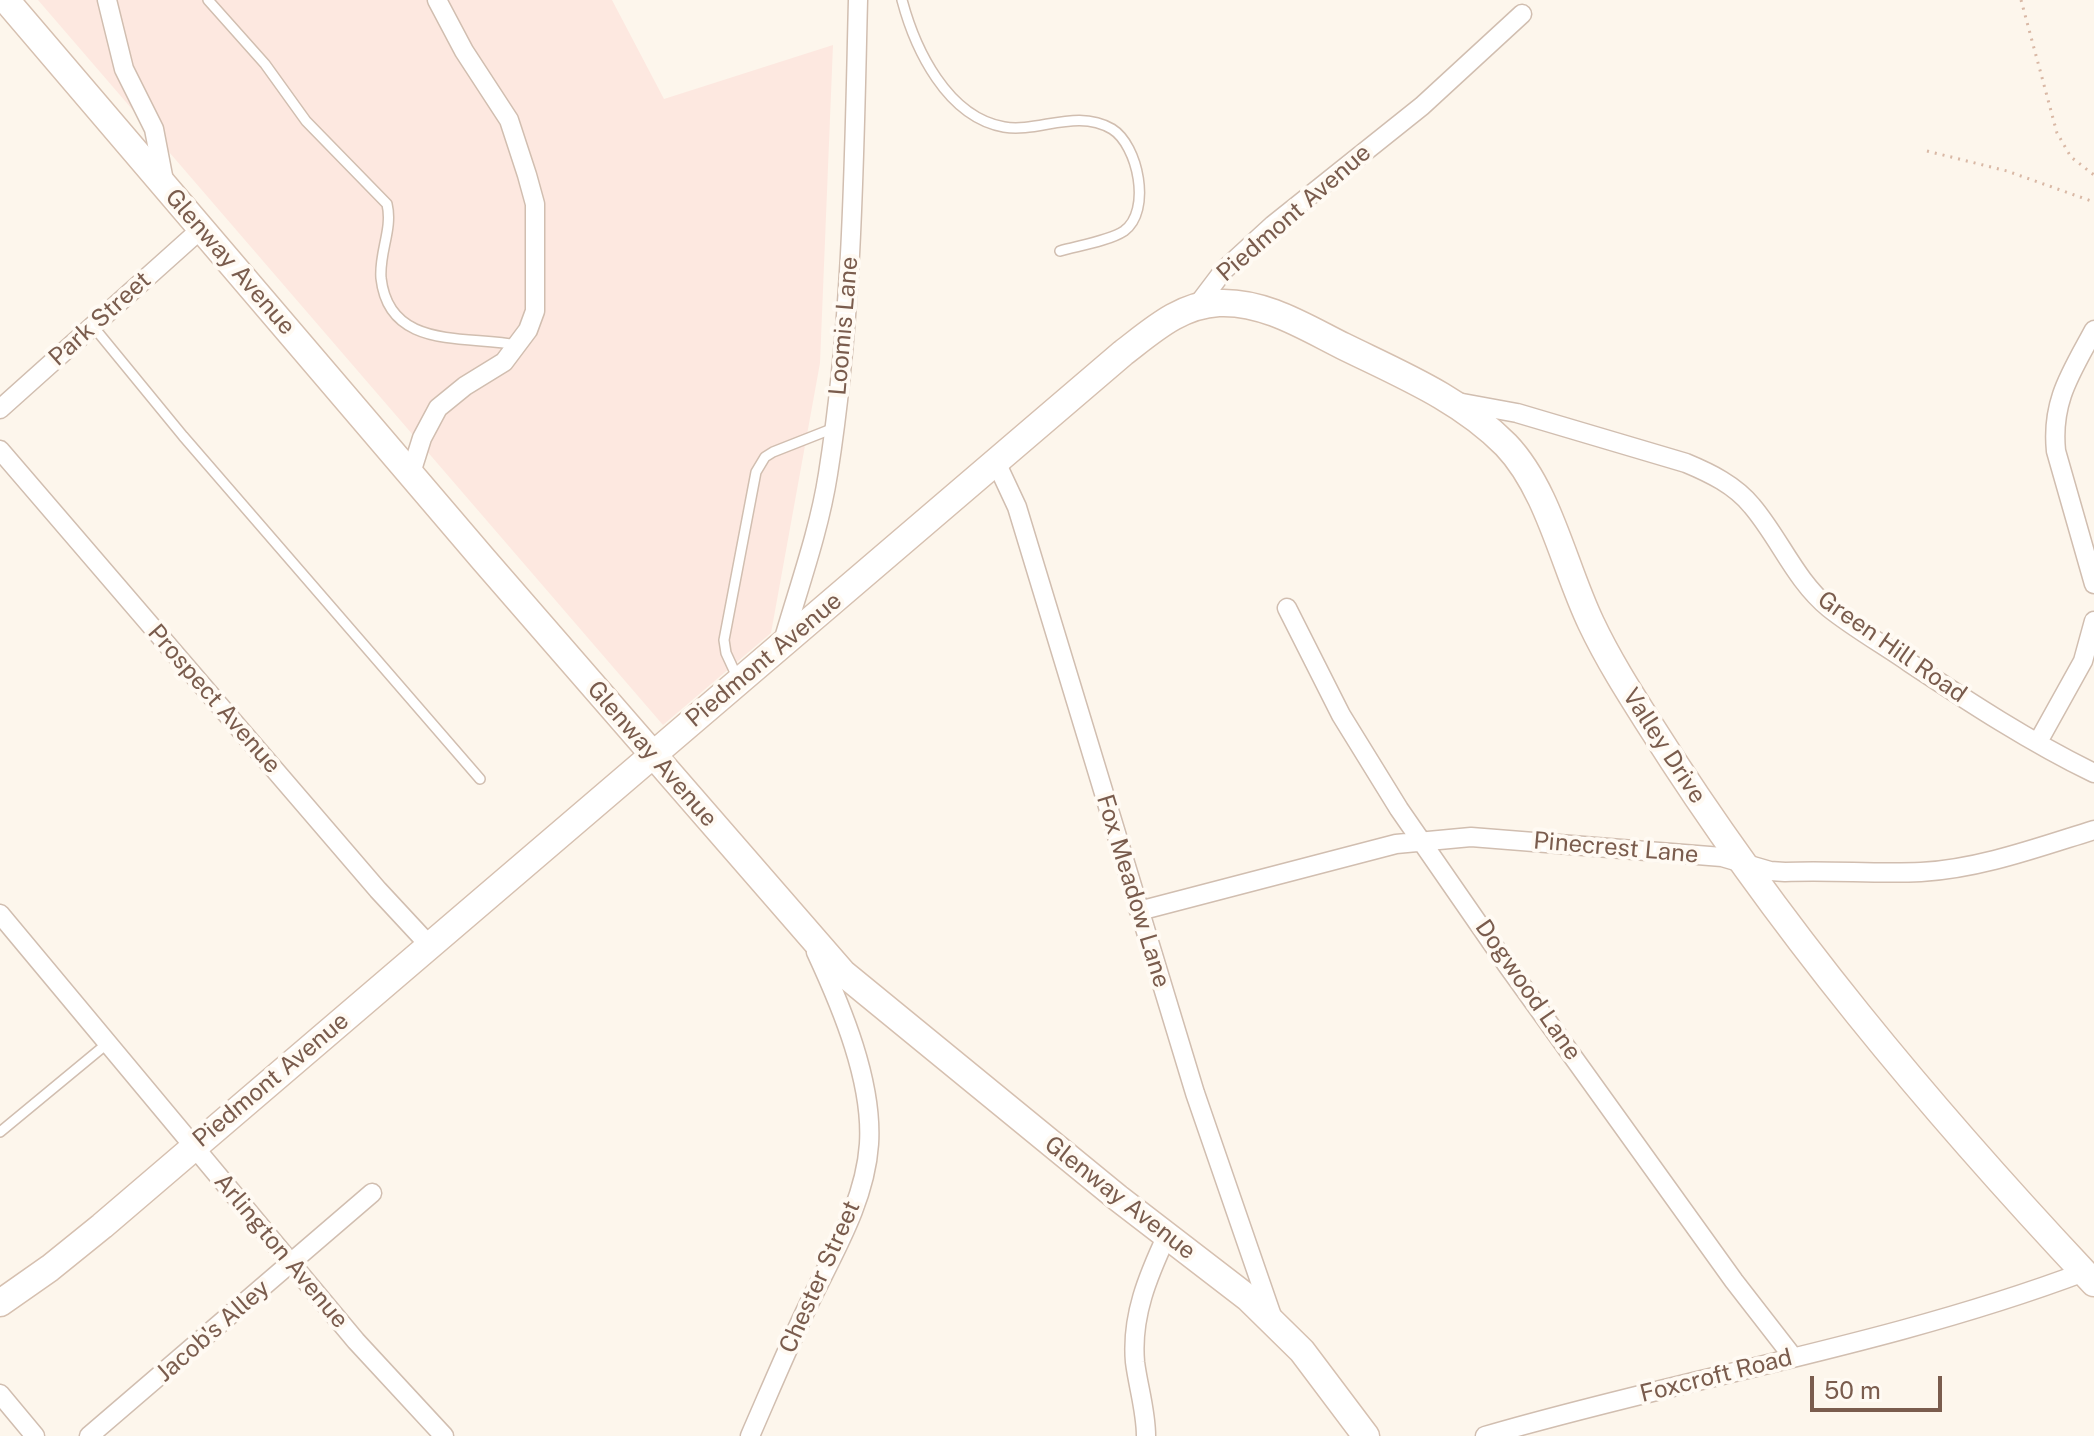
<!DOCTYPE html>
<style>
body{margin:0}
#map{position:relative;width:2094px;height:1436px;overflow:hidden;background:#fdf6ec;font-family:"Public Sans",sans-serif}
canvas{display:block}
.scale{position:absolute;left:1810px;top:1376px;width:132px;height:36px;box-sizing:border-box;border:4px solid #7a5c4d;border-top:0;padding-left:10px;font-size:24px;line-height:28px;white-space:nowrap;color:#7a5c4d;-webkit-text-stroke:6px #fffaf3;paint-order:stroke}
</style>
<div id="map">
<canvas width="2094" height="1436"></canvas>
<div class="scale">50 m</div>
</div>
<script>
const c = document.querySelector('canvas').getContext('2d');
c.lineJoin = 'round';
function fill(path, color) {
  c.fillStyle = color;
  c.fill(path, 'evenodd');
}
function strokePath(path, color, width, dash) {
  c.strokeStyle = color;
  c.lineWidth = width;
  c.lineCap = dash ? 'butt' : 'round';
  c.setLineDash(dash || []);
  c.stroke(path);
}
function label(font, color, halo, rows, align = 'center') {
  c.font = font + ' "Public Sans",sans-serif';
  c.lineWidth = 8;
  c.setLineDash([]);
  c.textBaseline = 'middle';
  c.strokeStyle = halo;
  c.fillStyle = color;
  for (const [text, x, y, turn = 0] of rows) {
    c.save();
    c.translate(x, y);
    c.rotate((+turn || 0) * Math.PI / 180);
    c.textAlign = isNaN(turn) ? turn : align;
    if (halo) c.strokeText(text, 0, 0);
    c.fillText(text, 0, 0);
    c.restore();
  }
}
fill(new Path2D(`
 M38,0H612L664,99L833,45L820,363L771,633L663,725Z`), '#fde8e0');
const lane = new Path2D(`
 M208,0L265,64L306,121L387,204C393,229 379,252 381,278C389,350 464,335 517,345
 M902,0C915,49 947,117 1004,127C1038,133 1077,108 1112,129C1138,145 1152,211 1124,231C1109,241 1077,246 1060,251
 M92,325L183,436L480,779
 M738,679L726,653L724,640L756,472L765,457L773,452L834,428
 M0,1132L109,1042`);
const street = new Path2D(`
 M107,0L124,69L154,129L164,181
 M1196,307L1224,270L1273,225L1422,106L1522,14
 M2094,330C2071,373 2051,401 2056,451L2094,584
 M1457,402L1517,413L1686,463C1710,473 1735,485 1752,506C1780,539 1795,580 1829,608C1854,628 1884,645 1910,663C1969,702 2030,742 2094,773
 M0,409L201,229
 M0,450L378,890L430,946
 M996,462L1017,507L1195,1093L1273,1319
 M411,473L422,438L438,408L465,386L504,362L528,330L535,311V204L527,175L509,120L464,51L437,0
 M1287,608L1341,715L1399,809L1507,965L1734,1281L1793,1357
 M782,645C798,589 819,532 828,474C853,317 854,158 858,0
 M2038,742L2083,661L2094,621
 M1139,911L1396,844L1471,837L1722,857L1770,871L1785,872C1830,870 1876,874 1921,872C1979,869 2039,847 2094,830
 M0,914L356,1341L444,1436
 M0,1394L35,1436
 M89,1436L372,1193
 M750,1436C768,1395 785,1354 804,1314C829,1260 865,1205 869,1144C873,1082 842,1008 816,952
 M1146,1436C1146,1411 1138,1386 1135,1362C1131,1316 1148,1276 1167,1235
 M1485,1436C1683,1378 1890,1345 2084,1272`);
const secondary = new Path2D(`
 M6,0L484,560L843,973L1118,1198L1248,1298L1302,1351L1366,1436
 M0,1303L50,1268L102,1226L1123,353C1153,330 1180,305 1219,303C1264,301 1305,327 1343,346C1400,374 1461,399 1506,445C1549,490 1564,567 1591,623C1608,659 1629,692 1650,725C1777,926 1931,1110 2094,1283`);
strokePath(lane, '#d1beb0', 12);
strokePath(street, '#d1beb0', 21);
strokePath(secondary, '#d6c0b0', 29);
strokePath(new Path2D(`
 M2021,0L2057,133L2071,157L2094,175
 M1927,151L2007,171L2094,202`), '#d9b8a5', 3, [2, 6]);
strokePath(lane, '#fff', 9);
strokePath(street, '#fff', 18);
strokePath(secondary, '#fff', 26);
label('24px', '#7a5c4d', '#fffaf3', [
 ["Piedmont Avenue",1294,213,-41],
 ["Glenway Avenue",230,262,49],
 ["Park Street",100,319,-42],
 ["Loomis Lane",844,326,-85],
 ["Green Hill Road",1892,647,35],
 ["Piedmont Avenue",764,660,-40],
 ["Prospect Avenue",214,699,49],
 ["Valley Drive",1664,746,57],
 ["Glenway Avenue",652,754,49],
 ["Pinecrest Lane",1616,848,5],
 ["Fox Meadow Lane",1133,891,73],
 ["Dogwood Lane",1528,990,55],
 ["Piedmont Avenue",271,1080,-40],
 ["Glenway Avenue",1120,1198,38],
 ["Arlington Avenue",281,1251,50],
 ["Chester Street",820,1277,-66],
 ["Jacob's Alley",213,1331,-41],
 ["Foxcroft Road",1716,1376,-14]
]);
</script>
